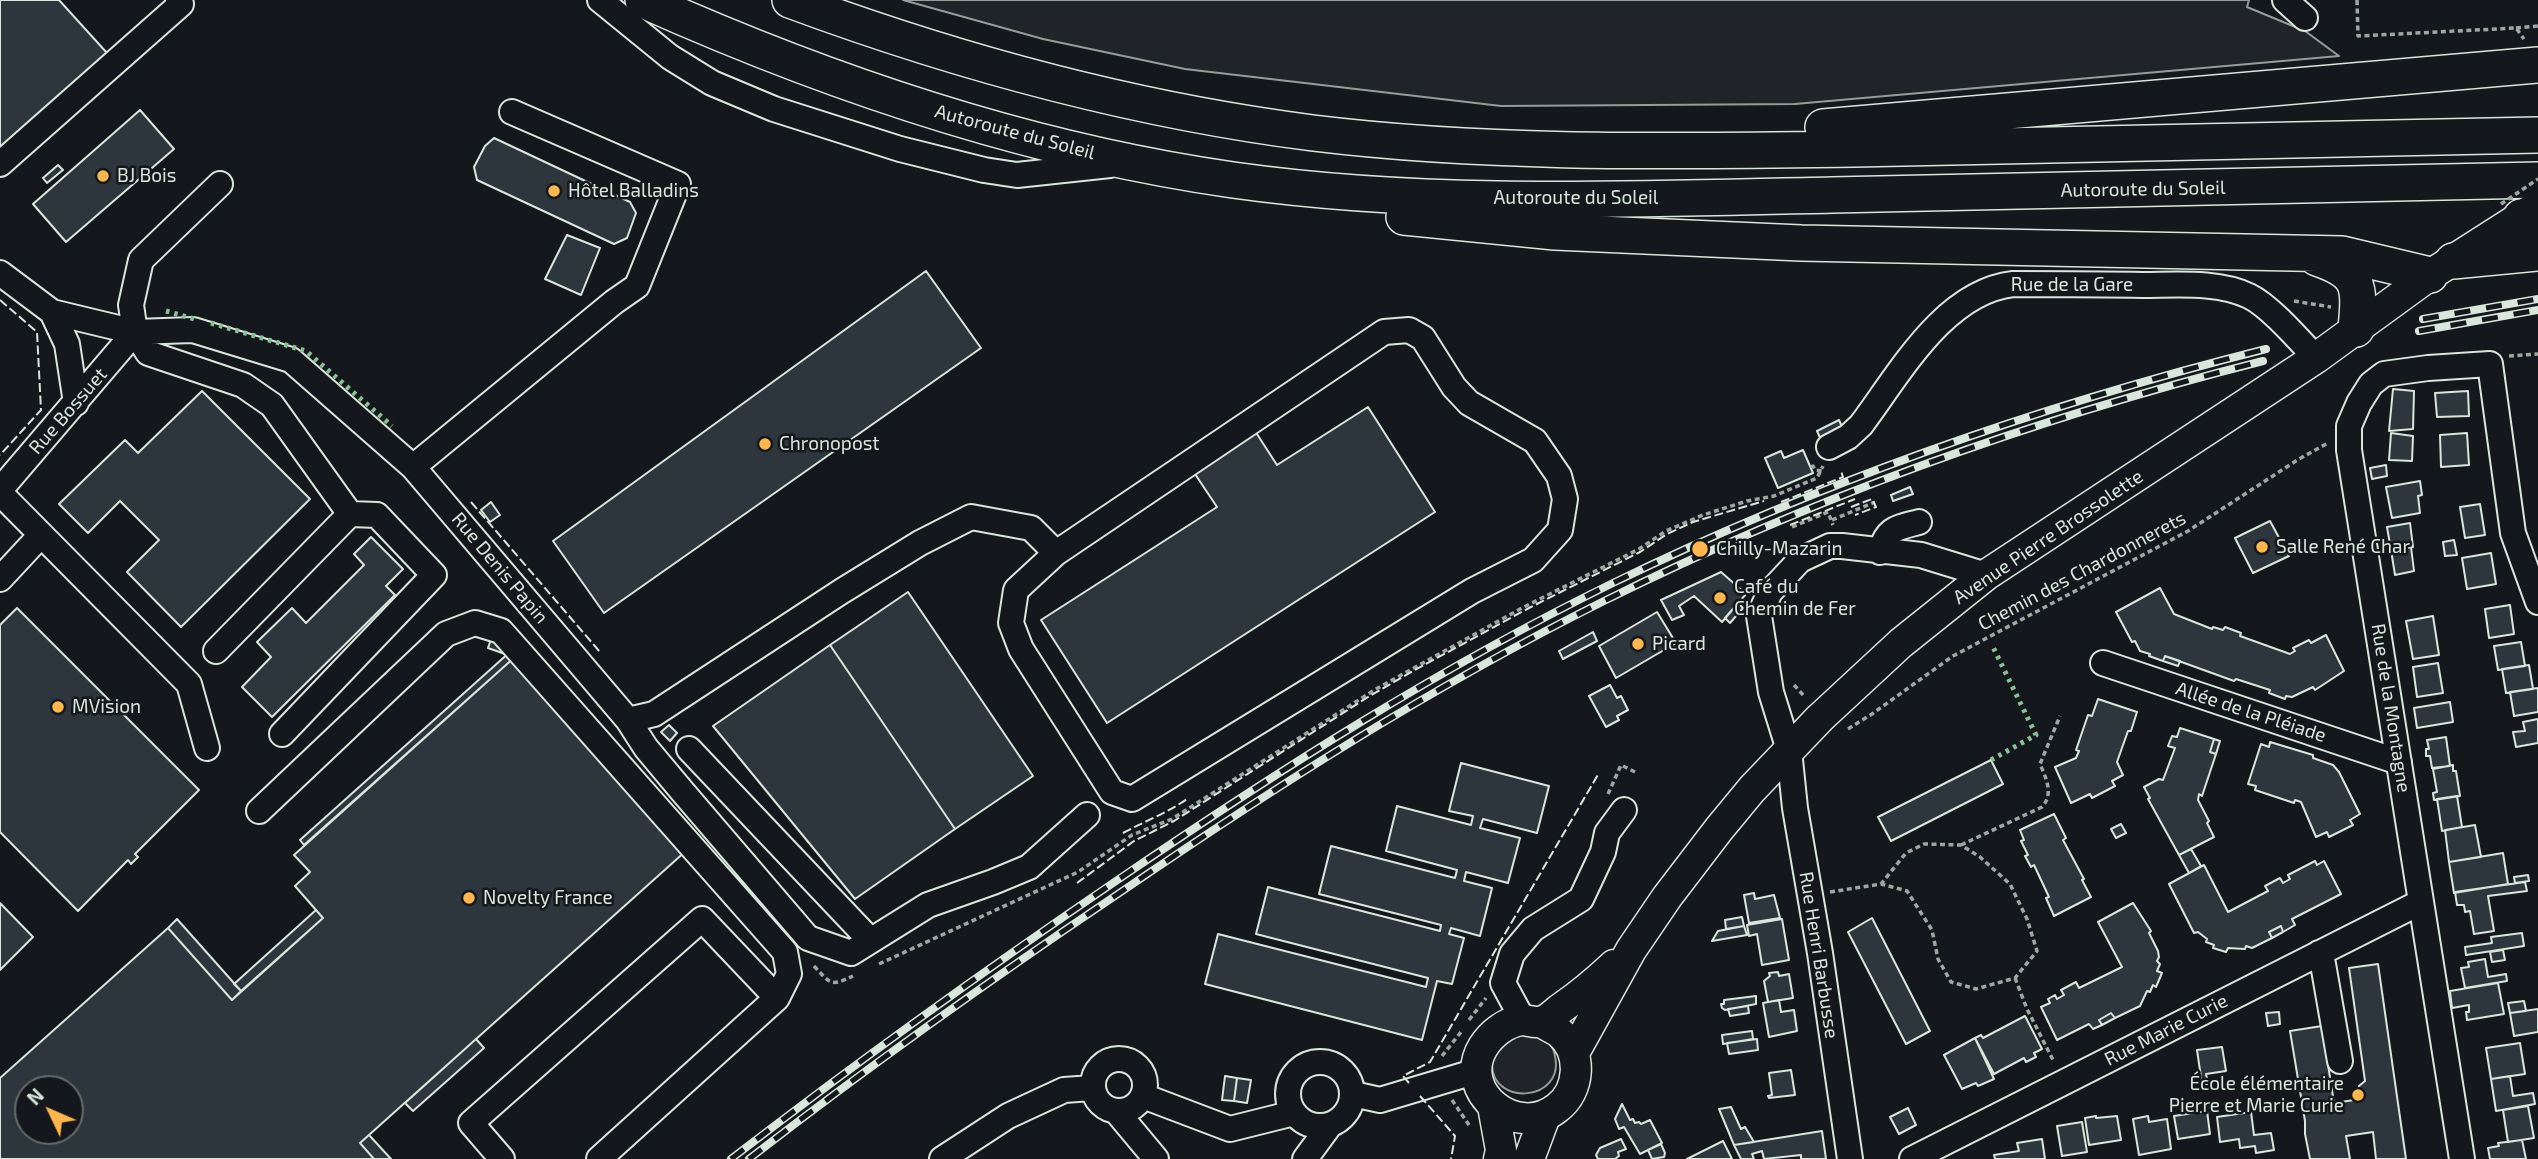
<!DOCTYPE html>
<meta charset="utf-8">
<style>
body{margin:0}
#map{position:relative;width:2538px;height:1159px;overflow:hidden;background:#14181c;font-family:"Exo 2",sans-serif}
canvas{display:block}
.north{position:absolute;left:14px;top:1075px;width:70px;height:70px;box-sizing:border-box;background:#14181c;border:2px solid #626a69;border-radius:50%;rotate:314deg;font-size:19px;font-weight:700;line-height:28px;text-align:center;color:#d8e6dc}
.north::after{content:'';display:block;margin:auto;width:24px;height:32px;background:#ffb74d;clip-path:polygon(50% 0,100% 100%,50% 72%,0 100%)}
</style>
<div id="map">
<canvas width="2538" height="1159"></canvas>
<div class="north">N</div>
</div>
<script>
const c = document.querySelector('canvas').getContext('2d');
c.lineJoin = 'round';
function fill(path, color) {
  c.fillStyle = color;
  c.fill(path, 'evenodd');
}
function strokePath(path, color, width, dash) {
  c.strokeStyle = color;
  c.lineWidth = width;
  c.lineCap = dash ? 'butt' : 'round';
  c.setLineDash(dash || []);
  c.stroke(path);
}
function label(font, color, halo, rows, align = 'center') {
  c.font = font + ' "Exo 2",sans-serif';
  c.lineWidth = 5;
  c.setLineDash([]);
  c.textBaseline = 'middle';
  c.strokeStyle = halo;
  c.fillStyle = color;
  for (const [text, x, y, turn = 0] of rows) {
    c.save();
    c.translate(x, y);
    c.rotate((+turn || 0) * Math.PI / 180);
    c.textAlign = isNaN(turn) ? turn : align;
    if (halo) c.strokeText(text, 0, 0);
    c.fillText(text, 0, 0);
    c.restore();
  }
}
const green = new Path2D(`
 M903,0H2249L2247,7L2305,31L2339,56L1795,104L1501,106L1185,69L1043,39Z
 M1523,1030C1531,1034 1542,1036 1548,1042C1552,1045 1554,1051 1555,1056C1565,1101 1493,1107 1492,1065C1492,1059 1496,1050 1498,1044Z`);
fill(green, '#202428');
strokePath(green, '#939e99', 2);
const building = new Path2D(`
 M0,0H59L107,53L0,148Z
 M140,110L174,149L66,242L33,204Z
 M494,138L630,202L636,213L627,238L614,244L477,180L474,167L485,146Z
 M58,165L63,170L47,183L43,178Z
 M567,235L600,248L581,295L545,279Z
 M926,271L981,348L604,613L553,541Z
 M2393,389L2414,391L2413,429L2389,431Z
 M202,391L310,499L181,627L127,572L159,540L120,501L88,533L59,504L125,440L138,453Z
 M2468,391L2469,416L2437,417L2435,393Z
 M1368,407L1435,512L1107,723L1041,620L1217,507L1193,471L1255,431L1277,465Z
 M1839,420L1845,434L1823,444L1817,431Z
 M2391,433L2413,436L2412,461L2389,460Z
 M2467,433L2469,465L2441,467L2440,435Z
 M1803,450L1813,473L1778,488L1765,458L1781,451L1784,458Z
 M2386,465L2387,476L2372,479L2370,468Z
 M2420,481L2422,495L2418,496L2420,513L2392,518L2386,487Z
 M1910,487L1913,494L1893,501L1891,495Z
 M491,502L500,515L490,522L481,510Z
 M2480,504L2485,535L2465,538L2460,507Z
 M2270,521L2289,556L2253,573L2235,538Z
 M2410,523L2413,547L2391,550L2387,527Z
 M371,537L403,569L386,586L395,595L272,717L242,687L271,657L257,642L292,608L306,623L364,565L354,554Z
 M2454,540L2457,555L2445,556L2443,542Z
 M2411,547L2414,571L2395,575L2391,550Z
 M2491,553L2496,584L2467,589L2462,558Z
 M1721,572L1746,594L1722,622L1694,596L1679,606L1684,615L1672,620L1661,600Z
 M2160,588L2174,614L2212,629L2213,627L2223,630L2225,627L2241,633L2240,636L2290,654L2295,651L2293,648L2309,640L2311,643L2326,635L2344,671L2315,690L2313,687L2292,697L2286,696L2285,699L2269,693L2270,690L2236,679L2234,681L2165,656L2163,661L2149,656L2150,654L2140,651L2135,641L2132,642L2116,612Z
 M908,592L1033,776L955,829L830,645Z
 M1738,603L1743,608L1730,623L1725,618Z
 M2510,605L2514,634L2489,638L2485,609Z
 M17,608L199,790L135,854L138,857L131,864L128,860L78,911L0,832V625Z
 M1657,612L1676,643L1616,678L1599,646Z
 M2433,616L2439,655L2413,659L2406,621Z
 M1593,632L1597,641L1563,659L1559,651Z
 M492,636L509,642L505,654L488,648Z
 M2521,642L2525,666L2498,670L2494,646Z
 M830,645L955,829L855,899L713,726Z
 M511,651L516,656L304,845L300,840Z
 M516,656L687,850L360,1143L374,1159H0V1078L168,928L232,1000L323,918L295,886L310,872L294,855ZM28,1089H70V1131H28Z
 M2165,656L2180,661L2178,666L2163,661Z
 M2438,663L2443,693L2417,697L2413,667Z
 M2529,665L2533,689L2506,693L2502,669Z
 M1610,685L1617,698L1621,696L1628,710L1617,716L1619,720L1606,727L1589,696Z
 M2538,688V712L2514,716L2510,692Z
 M2098,699L2137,712L2131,731H2128L2117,762L2123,775L2112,781L2115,786L2092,798L2090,794L2071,803L2055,767L2076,758L2079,751L2076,750L2088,715L2092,716Z
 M2450,702L2453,722L2417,728L2414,708Z
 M2538,719V743L2516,747L2513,732L2525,731L2523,722Z
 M669,725L677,733L670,741L661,732Z
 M2180,728L2214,739L2210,752L2216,754L2202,796L2199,794L2198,800L2209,821L2207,823L2214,837L2179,855L2148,799L2150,798L2144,787L2159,779L2163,780L2175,748L2168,746L2172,736L2177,737Z
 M2446,737L2450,766L2432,768L2430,756H2426V749H2429L2427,740Z
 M2214,739L2220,741L2216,754L2210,752Z
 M2270,742L2313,755V758L2333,765L2339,772L2360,814L2350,820L2353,825L2329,837L2327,832L2316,837L2301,802L2295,800L2294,803L2255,790L2256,786L2248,784L2261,744L2269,747Z
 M1991,760L2003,784L1891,841L1878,817Z
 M1461,763L1549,786L1537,833L1483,819L1480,828L1520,838L1508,883L1466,872L1464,881L1492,888L1480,936L1451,928L1449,934L1464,938L1452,984L1437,981L1422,1040L1205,984L1218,934L1426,987L1428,978L1256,934L1268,887L1440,931L1441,925L1319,894L1331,846L1455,878L1457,870L1386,851L1397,806L1471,825L1473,816L1449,811Z
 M2453,765V771H2456L2460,796L2434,800L2433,793L2437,792L2433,769Z
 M2457,796L2462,827L2442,831L2437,799Z
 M2054,814L2066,838L2063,840L2084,879L2082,880L2091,897L2054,916L2046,898L2049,897L2034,865L2031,867L2025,856L2028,855L2021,841L2024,840L2020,830Z
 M2121,824L2126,833L2116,838L2111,829Z
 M2475,825L2481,857L2449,862L2445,830Z
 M2191,849L2201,866L2189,873L2179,855Z
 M2503,853L2508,884L2454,893L2449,862Z
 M2315,861L2317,865L2324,861L2341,894L2292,919L2295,925L2283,932L2281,926L2269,932L2272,938L2252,948L2246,946L2245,949L2228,948L2226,952L2213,948L2214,945L2206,942L2207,939L2198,932L2194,933L2169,884L2204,865L2228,912L2268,891L2265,886L2280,878L2283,883L2290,879L2288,875Z
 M2528,875L2529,881L2515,883L2514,877Z
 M2525,882L2527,891L2488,896L2494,931L2474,934L2470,911L2465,912L2464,905H2457L2455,892Z
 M1754,893L1755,899L1774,895L1780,918L1749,923L1744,895Z
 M0,903L33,937L0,970Z
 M2133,903L2151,931L2149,933L2158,951L2159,957L2157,961L2160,964L2157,971L2162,973L2156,987L2153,985L2150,992L2147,991L2140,1006L2115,1018L2111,1013L2099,1020L2102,1025L2093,1029L2089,1024L2057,1040L2041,1007L2050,1003L2048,999L2055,995L2057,999L2064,995L2061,990L2076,982L2079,988L2122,967L2098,922Z
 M316,910L323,918L241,991L234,984Z
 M1742,917L1744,926L1726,929L1725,920Z
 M1872,918L1930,1031L1906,1044L1848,932Z
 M177,919L241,991L232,1000L168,928Z
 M1782,919L1789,960L1762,965L1757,934L1749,936L1747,925Z
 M1744,926L1747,935L1712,941L1718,931Z
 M2281,926L2283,932L2272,938L2269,932Z
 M2522,933L2524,946L2466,955L2465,947L2492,943L2491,937Z
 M2503,950L2505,960L2492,962L2490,952Z
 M2485,959L2488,977L2506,974L2507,981L2465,988L2461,968L2469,967L2468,962Z
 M2378,964L2406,1159H2376L2373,1132L2346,1136L2350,1159H2310L2305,1134V1121L2290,1031L2322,1026L2334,1103L2361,1099L2359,1086L2365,1081L2349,968Z
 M1778,972L1779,976L1789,974L1793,998L1768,1002L1764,981L1770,976L1769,973Z
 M2498,983L2504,1014L2467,1020L2466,1012H2469V1005L2452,1008L2450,991Z
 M1756,996V1004L1725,1010L1722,1008L1721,1004H1724V1000Z
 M1779,1000L1781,1012L1794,1010L1797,1031L1769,1037L1763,1003Z
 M2524,1001L2526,1011L2510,1013L2508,1003Z
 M1748,1006L1749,1013L1730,1016L1728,1009Z
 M2538,1009V1032L2514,1036L2510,1013Z
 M2279,1012L2280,1024L2268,1026L2266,1013Z
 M2111,1013L2115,1018L2102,1025L2099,1020Z
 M2025,1016L2042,1049L2034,1053L2036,1057L2026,1062L2024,1058L1994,1074L1975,1038L1981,1035L1983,1038Z
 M1752,1031L1753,1039L1723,1044L1722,1035Z
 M1975,1038L1994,1079L1978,1086L1976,1083L1962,1089L1944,1055Z
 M476,1039L484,1048L413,1111L405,1103Z
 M1757,1039L1758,1050L1729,1054L1727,1043Z
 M2520,1043L2525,1074L2491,1079L2486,1048Z
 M2222,1047L2226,1071L2206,1074L2208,1084H2202L2197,1050Z
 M1791,1070L1795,1095L1769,1098L1768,1096L1772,1095L1769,1073Z
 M1225,1076L1237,1078L1234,1101L1222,1100Z
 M2510,1076L2513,1096L2533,1093L2535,1104L2496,1111L2491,1079Z
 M1237,1078L1251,1080L1247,1103L1234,1101Z
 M1622,1104L1630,1120L1633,1119L1635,1123L1639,1122L1641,1124L1650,1120L1662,1143L1640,1154L1624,1127L1619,1129L1615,1119Z
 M2528,1106L2534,1138L2508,1142L2503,1110Z
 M1731,1107L1741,1129L1745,1127L1754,1142L1734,1145L1719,1109Z
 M1908,1108L1916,1125L1899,1134L1890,1117Z
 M2207,1111L2210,1134L2178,1139L2174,1116Z
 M2251,1112L2254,1135L2271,1133L2274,1150L2256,1153L2255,1146L2240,1148L2239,1139L2220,1142L2217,1117Z
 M2096,1116V1118L2117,1116L2121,1140L2089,1145L2085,1118Z
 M2148,1116L2149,1122L2167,1119L2171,1149L2139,1155L2133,1119Z
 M2082,1122L2087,1152L2062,1156L2057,1126Z
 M1822,1131L1826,1159H1801V1155L1764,1159L1762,1151L1752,1154L1754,1159H1741L1734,1145Z
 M369,1135L391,1159H374L360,1143Z
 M1621,1139L1626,1149L1618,1152L1619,1156L1615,1159H1598L1596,1155L1600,1148Z
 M2042,1139L2045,1159H1995L1994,1155L2019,1151L2017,1143Z
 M2522,1140L2526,1159H2490L2488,1148L2499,1146L2498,1143Z
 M1723,1141L1732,1159H1687Z
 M1661,1144L1665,1153L1664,1157L1652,1159L1648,1150Z`);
fill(building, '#2c363c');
strokePath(building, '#d8e6dc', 2);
const minor = new Path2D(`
 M600,0L670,57L712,83L774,109L900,149L984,170L1017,175L1110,165
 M2285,0L2305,18
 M0,164L181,4L178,0
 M220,184L141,260L131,305L135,332L148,353L243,385L272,405L350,514L377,515L434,575L282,734
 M0,273L52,312L135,332L193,330L291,360L413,467L628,720L654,714L842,591L920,543L971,517L1031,528L1056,553
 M52,312L67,344L76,403
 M1409,330L1423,338L1454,387L1469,403L1535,441L1559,476L1565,499L1560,530L1533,560L1472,591L1132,799L1112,792L1021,649L1011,623L1016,590L1056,553L1384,332Z
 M1829,447L1848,437L1861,425C1900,373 1944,292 2013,284C2057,284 2100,284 2143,285C2176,285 2218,281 2249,296C2270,306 2300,341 2316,358
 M413,467L614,302L637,286L678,184L512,112
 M0,490L135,332
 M0,493L189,684L207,748
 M1880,552C1887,528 1896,528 1919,522
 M0,579L41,535
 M216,651L350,514
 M2103,663L2399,762
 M628,720L646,748L682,791L808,938L851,953L928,905L993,882L1029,867L1087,815
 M689,749L870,940
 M259,811L446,634L475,623L501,631L785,952L789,974L777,998L599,1159
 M2319,953L2323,964L2340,1061
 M1523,1020L1503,983L1512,954L1533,929L1581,899L1603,852L1607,833L1624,810
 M1093 1085a26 26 0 1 1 52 0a26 26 0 1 1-52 0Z
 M1288 1094a32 32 0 1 1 64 0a32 32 0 1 1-64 0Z
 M1353,1094L1380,1100L1477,1071
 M1143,1096L1230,1129L1294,1113
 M1116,1111L1156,1159
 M502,1159L471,1123L702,919L777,998
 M942,1159L1008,1116L1064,1090L1092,1088
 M1305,1159L1330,1125
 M1850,1159L1820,953L1795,808L1789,750L1771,692L1759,616L1770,592L1800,560L1830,546H1842L1921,555L1986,575
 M1912,1159L2421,902
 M2462,1159L2349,450V426L2359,403L2371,384L2384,374L2428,368L2490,364L2513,533L2538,602`);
const major = new Path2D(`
 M1542,1022C1547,1026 1555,1029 1560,1033C1583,1053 1580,1091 1557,1108C1517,1140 1456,1092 1483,1047C1491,1034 1506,1022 1522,1020C1528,1020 1537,1024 1543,1021C1549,1019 1555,1013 1560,1009C1579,996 1597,981 1614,965
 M1574,1053L1631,950L1667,897L1719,829L1752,789L1820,718L1901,643L1986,575L2316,358L2430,275L2538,206
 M1493,1106L1501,1150L1499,1159
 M1529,1159L1545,1116`);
const highway = new Path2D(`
 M643,0C831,84 1029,151 1233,180C1432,208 1633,199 1832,195C2067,190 2303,185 2538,180
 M790,0C960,63 1133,110 1313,133C1493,155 1674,151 1854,149C2082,146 2310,141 2538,135
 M1823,127L2538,65
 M1404,217L1555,232L1801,243L2342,254L2430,275
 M2521,217L2538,237
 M2317,258C2361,273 2360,286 2356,329
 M2453,261L2538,253`);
strokePath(minor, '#d8e6dc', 28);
strokePath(major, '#d8e6dc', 33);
strokePath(highway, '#d8e6dc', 38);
strokePath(new Path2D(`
 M2357,0L2358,36L2516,28L2524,39
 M2516,28L2538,26
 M2294,301L2331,307
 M2509,356L2538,354
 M1811,467L1813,466L1815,470L1822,471
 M1832,520L1875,502
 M1792,527L1828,512L1833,525
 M1794,685L1805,697
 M1848,729L1872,714L1953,656L2188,531L2299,459L2328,443
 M1608,794L1621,765L1635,772
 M1961,845L2042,807C2054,794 2046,778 2040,764L2060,716
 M1830,892L1881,884L1907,891L1932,930L1938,959L1951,982L1976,989L2015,978L2037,951L2027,919L2010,884L1980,857L1961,845L1924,844L1906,853L1881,884
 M879,964L1078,872L1132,835L1172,819L1376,689L1522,608L1639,549L1666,531L1703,515L1747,501L1774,496L1817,478L1823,466
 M814,966C831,984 830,987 853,976
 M2015,978L2027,1009L2054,1062
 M1469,1020L1486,998
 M1442,1056L1461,1032
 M1452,1100L1469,1125`), '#9da8a2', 3.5, [5, 3.5]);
strokePath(minor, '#14181c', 24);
strokePath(major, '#14181c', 30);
strokePath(highway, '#14181c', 35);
const rail = new Path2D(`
 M2423,319L2538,299
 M2419,331L2538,310
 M731,1159C857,1062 985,970 1116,881C1276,772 1439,668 1613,583C1821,482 2042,405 2266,349
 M749,1159C868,1067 990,980 1115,896C1273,788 1433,686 1604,601C1814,497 2037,418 2263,361`);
strokePath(rail, '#d8e6dc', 8);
strokePath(rail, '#14181c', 5, [16]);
strokePath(new Path2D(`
 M2501,204L2538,179`), '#9da8a2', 3.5, [5, 3.5]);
strokePath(new Path2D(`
 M166,311L198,320
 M211,323L306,351L392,426
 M1991,760L2036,735L1993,647`), '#8ac095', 5, [3.5, 5]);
strokePath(new Path2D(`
 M0,300L37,332L41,410L0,455
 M471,502L600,652
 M1781,502L1843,477L1841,471
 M1851,507L1872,499L1876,507L1855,515
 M1790,525L1855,499
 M1123,833C1145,821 1167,813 1187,799
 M1077,883L1134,841L1174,821L1368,697L1413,671L1529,608L1640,552L1667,534L1693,522L1764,501
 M1409,1083L1403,1076L1430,1062L1599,773
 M1420,1096L1455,1136L1451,1159`), '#d8e6dc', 2, [9, 3.5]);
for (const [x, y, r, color] of [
 [103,176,7,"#ffb74d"],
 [554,191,7,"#ffb74d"],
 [765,444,7,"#ffb74d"],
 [2262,547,7,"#ffb74d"],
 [1700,549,9,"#ffb74d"],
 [1720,598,7,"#ffb74d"],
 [1638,644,7,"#ffb74d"],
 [58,707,7,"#ffb74d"],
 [469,898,7,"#ffb74d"],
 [2358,1095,7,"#ffb74d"]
]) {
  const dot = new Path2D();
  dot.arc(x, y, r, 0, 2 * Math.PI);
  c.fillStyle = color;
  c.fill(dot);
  strokePath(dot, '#14181c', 2.5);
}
label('19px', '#d8e6dc', '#14181c', [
 ["Autoroute du Soleil",1015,132,15],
 ["Autoroute du Soleil",2143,189,-1],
 ["Autoroute du Soleil",1576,198],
 ["Rue de la Gare",2072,285],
 ["Rue Bossuet",68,411,-49],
 ["Avenue Pierre Brossolette",2048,537,-34],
 ["Rue Denis Papin",500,568,50],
 ["Chemin des Chardonnerets",2082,571,-28],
 ["Rue de la Montagne",2391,708,81],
 ["Allée de la Pléiade",2251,712,18],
 ["Rue Henri Barbusse",1819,955,81],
 ["Rue Marie Curie",2166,1030,-27]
]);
label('19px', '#d8e6dc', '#14181c', [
 ["BJ Bois",117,176],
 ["Hôtel Balladins",568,191],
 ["Chronopost",779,444],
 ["Salle René Char",2276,547],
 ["Chilly-Mazarin",1716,549],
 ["Café du",1734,587],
 ["Chemin de Fer",1734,609],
 ["Picard",1652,644],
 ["MVision",72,707],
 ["Novelty France",483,898],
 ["École élémentaire",2344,1084,"right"],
 ["Pierre et Marie Curie",2344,1106,"right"]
], 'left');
</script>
